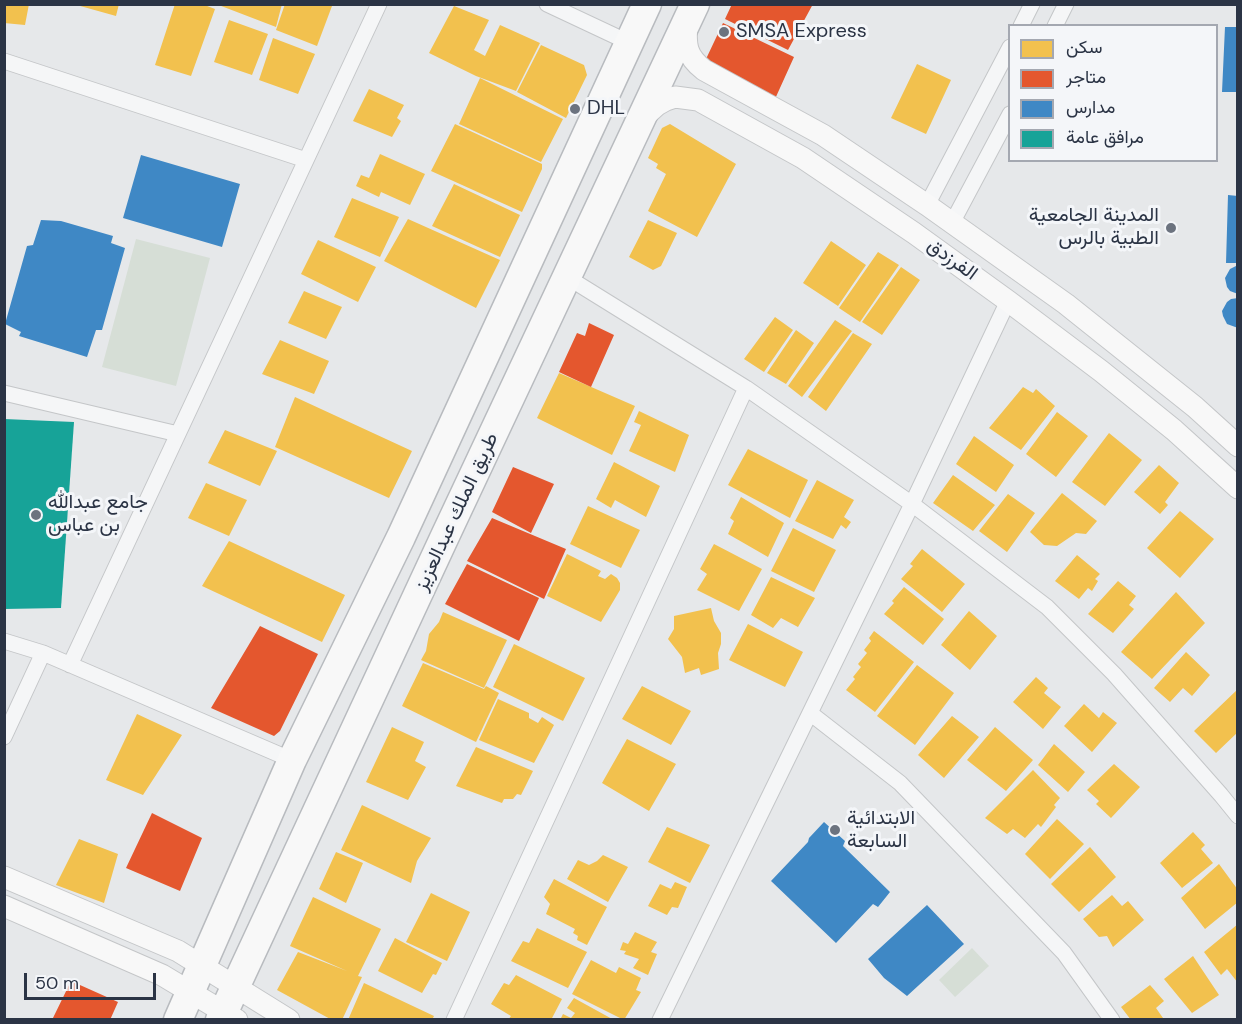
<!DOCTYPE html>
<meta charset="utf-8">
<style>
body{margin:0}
#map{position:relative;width:1242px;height:1024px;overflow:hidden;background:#e6e8ea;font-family:"DM Sans",Vazirmatn,sans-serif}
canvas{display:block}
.frame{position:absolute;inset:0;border:6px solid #2b3445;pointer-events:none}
.legend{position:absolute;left:1008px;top:24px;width:210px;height:138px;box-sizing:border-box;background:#f4f6f9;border:2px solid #a4a8b1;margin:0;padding:8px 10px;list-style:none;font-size:18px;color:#2b3445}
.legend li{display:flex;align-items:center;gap:12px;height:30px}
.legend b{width:30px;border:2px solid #a4a8b1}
.scale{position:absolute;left:24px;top:973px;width:132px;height:27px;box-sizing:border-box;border:3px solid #2b3445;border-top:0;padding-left:8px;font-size:18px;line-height:21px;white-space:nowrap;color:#2b3445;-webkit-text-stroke:4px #f4f6f9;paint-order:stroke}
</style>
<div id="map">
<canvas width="1242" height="1024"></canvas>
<div class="frame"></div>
<ul class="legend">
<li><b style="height:16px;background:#f2c14e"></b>سكن</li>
<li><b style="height:16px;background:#e4572e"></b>متاجر</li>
<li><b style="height:16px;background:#3f88c5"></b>مدارس</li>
<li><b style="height:16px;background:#17a398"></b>مرافق عامة</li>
</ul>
<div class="scale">50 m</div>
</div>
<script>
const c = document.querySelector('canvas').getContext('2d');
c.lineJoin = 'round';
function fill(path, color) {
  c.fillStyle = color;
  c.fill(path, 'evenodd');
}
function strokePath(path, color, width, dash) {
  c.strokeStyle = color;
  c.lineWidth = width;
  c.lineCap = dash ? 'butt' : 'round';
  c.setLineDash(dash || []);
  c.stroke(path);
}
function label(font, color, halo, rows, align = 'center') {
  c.font = font + ' "DM Sans",Vazirmatn,sans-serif';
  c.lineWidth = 6;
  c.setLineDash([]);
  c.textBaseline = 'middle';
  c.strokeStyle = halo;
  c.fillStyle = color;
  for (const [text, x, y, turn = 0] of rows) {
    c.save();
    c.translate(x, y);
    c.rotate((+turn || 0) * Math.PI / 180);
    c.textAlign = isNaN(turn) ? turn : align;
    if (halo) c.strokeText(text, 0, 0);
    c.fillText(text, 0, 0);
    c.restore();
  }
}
fill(new Path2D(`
 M136,239L210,258L176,386L102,367Z
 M972,948L989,966L955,997L939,980Z`), '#d6ded6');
fill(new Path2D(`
 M4,4H29L25,25L4,23Z
 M73,4H119L116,16Z
 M175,4H202L215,9L191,76L155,65Z
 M216,4H282L276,27Z
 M285,4H327L332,6L317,46L276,30Z
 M454,6L489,20L474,50L485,56L500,25L540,43L516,91L476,76L429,53Z
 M229,20L268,34L252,75L214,62Z
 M273,38L315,54L298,94L259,80Z
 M541,45L584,65L587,75L566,118L517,92Z
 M917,64L951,80L926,134L891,118Z
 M480,78L563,119L541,162L459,124Z
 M369,89L404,105L397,118L401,121L392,137L353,121Z
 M455,124L542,164V169L522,212L431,171Z
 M670,124L736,164L697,237L648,211L666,174L656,168L658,164L648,158L662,128Z
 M380,154L425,174L410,205L381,192L379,197L356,186L361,175L369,178Z
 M454,184L520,215L500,257L432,226Z
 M352,198L399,217L380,257L334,237Z
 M408,219L500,260L476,308L384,261Z
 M648,220L677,233L661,266L653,270L629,257Z
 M318,240L376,267L358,302L301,274Z
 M831,241L866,265L838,306L803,283Z
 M878,252L899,265L860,322L839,308Z
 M901,267L920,280L882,335L862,322Z
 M304,291L342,307L326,339L288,323Z
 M775,317L793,330L764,372L744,359Z
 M835,320L852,331L802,397L788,386Z
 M796,330L814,343L786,384L767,373Z
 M853,333L872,344L826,411L808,397Z
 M280,340L329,361L314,394L262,374Z
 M559,373L635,406L612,455L537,418Z
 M1023,387L1033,393L1036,389L1055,406L1021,450L989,428Z
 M295,397L412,451L389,498L275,447Z
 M639,411L689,435L675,472L629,451L641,425L634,422Z
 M1057,412L1088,436L1056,477L1026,454Z
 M225,430L277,451L260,486L208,463Z
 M1109,433L1142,460L1105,506L1072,482Z
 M974,436L1014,465L996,492L956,464Z
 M748,449L808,480L790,518L728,485Z
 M614,462L660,486L646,517L615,500L611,508L596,499Z
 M1159,465L1179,483L1165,502L1168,505L1160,514L1134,492Z
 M953,475L995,505L973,531L933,503Z
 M817,480L854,500L844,517L851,522L846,529L841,525L833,539L795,521Z
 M206,483L247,500L229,536L188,518Z
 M1062,493L1097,521L1086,534L1076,533L1057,546L1044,545L1030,532Z
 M1008,494L1035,513L1007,552L979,531Z
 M741,497L784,523L768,557L728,534L734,521L730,518Z
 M588,506L640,530L621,568L570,544Z
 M1180,511L1214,539L1180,578L1147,548Z
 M793,528L836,550L814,592L771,571Z
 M229,541L345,595L322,642L202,586Z
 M714,544L762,569L739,611L697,590L707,574L700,569Z
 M922,549L965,584L942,612L901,579L913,566L910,564Z
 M567,554L601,571L598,576L605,579L611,574L617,578L620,583V590L601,622L547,596Z
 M1077,555L1100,574L1095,579L1098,581L1092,591L1088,588L1079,599L1055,581Z
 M771,577L815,598L798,627L781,618L773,628L751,615Z
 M1118,581L1136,596L1129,605L1134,609L1113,633L1088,614Z
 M904,587L944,619L923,645L884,614L894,603L892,601Z
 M1176,592L1205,623L1152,679L1121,652Z
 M711,608L714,621L721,633V644L718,653L719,669L701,675L699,668L685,673L682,657L668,639L674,629V616Z
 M969,611L997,636L970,670L941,645Z
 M443,612L507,640L484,688L421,660L426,651L429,634L439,622Z
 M748,624L803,652L785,687L729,660Z
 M874,631L914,662L875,712L846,690L855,679L853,677L861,667L858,664L867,653L864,650L871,641L869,638Z
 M514,644L585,678L563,721L493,687Z
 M1186,652L1210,675L1192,696L1183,688L1170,702L1154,688Z
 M423,663L484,689L486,686L499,693L476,742L402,706Z
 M917,665L954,693L915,745L877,716Z
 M1036,677L1048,688L1044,693L1061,707L1043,729L1013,702Z
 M642,686L691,711L671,745L622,719Z
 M1238,689V732L1216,753L1194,731Z
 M498,699L529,713V718L538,723L542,717L554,725L534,763L479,740Z
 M1084,704L1099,718L1103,712L1117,723L1092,752L1064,726Z
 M137,714L182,735L143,795L106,780Z
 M952,716L979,737L944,778L918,755Z
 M392,727L424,742L415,761L426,767L408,800L366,782Z
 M995,727L1033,760L1006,791L967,760Z
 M627,739L676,764L649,811L602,783Z
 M1054,744L1085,772L1068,792L1038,765Z
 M476,747L533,771L521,795L517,794L513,799H504L502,803L456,786Z
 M1114,764L1140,787L1111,818L1096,804L1099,801L1087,790Z
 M1033,770L1060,798L1054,805L1056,807L1041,827L1038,824L1025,838L1013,829L1007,834L985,818Z
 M362,805L431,838L417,861L411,883L341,850Z
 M1057,819L1084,844L1050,879L1025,854Z
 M667,827L710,845L690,883L648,862Z
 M1193,832L1205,845L1201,849L1213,863L1182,888L1160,863Z
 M79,839L118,854L104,903L56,885Z
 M1090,847L1116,877L1079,912L1051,884Z
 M336,852L363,863L346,903L319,889Z
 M603,855L628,867L608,902L567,879L578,860L589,865L597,861Z
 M1219,864L1238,890V902L1205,929L1181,898Z
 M554,879L607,907L587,945L577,940L578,936L573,933L575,929L546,914L550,904L544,897Z
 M675,882L687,887L678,908L672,907L667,915L648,906L660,884L671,889Z
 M431,893L470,912L447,961L406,942Z
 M1112,895L1122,906L1128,901L1144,920L1113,947L1107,936L1099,937L1083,919Z
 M313,897L381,929L358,976L362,977L342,1020H332L277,990L298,952L347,971L290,946Z
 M1238,924V983L1227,969L1221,975L1204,952Z
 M537,928L587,952L568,988L511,961L523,941L529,943Z
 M635,932L657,942L651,952L657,954L648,975L633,968L639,959L624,954L626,951L620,950L623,942L628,944Z
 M395,938L442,963L436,975L433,974L422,993L378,971Z
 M1193,956L1219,995L1192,1013L1164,979Z
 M591,960L616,973L619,967L641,978L636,990L641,992L624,1020L572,994Z
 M516,975L562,999L551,1020H508L511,1016L491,1004L504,983L509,985Z
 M364,983L434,1016L432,1020H348Z
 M1150,985L1164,1001L1156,1008L1163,1018L1161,1020H1131L1121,1007Z
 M574,998L614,1020H560L563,1014L571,1018L575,1013L567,1008Z`), '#f2c14e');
fill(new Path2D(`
 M732,4H813L788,50L725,19Z
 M723,23L794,57L775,99L706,59Z
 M589,323L614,335L591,387L559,372L577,333L585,336Z
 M513,467L554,484L531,533L492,512Z
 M492,518L566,549L544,599L467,561Z
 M467,564L539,598L519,641L445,604Z
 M260,626L318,654L280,731L274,736L211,708Z
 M152,813L202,838L180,891L126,868Z
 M71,981L118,1002L110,1020H52Z`), '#e4572e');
fill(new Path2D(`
 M1225,27H1238V92H1222Z
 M141,155L240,184L222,247L123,218Z
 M1228,195L1238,196V263H1226Z
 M41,220L61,221L113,236L111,243L125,248L102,330H96L87,357L19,336L21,332L5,324L27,246L33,245Z
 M1238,265V294L1230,291L1227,287L1225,278L1230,269Z
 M1238,298V328L1227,324L1223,316L1222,311L1227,302L1231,299Z
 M824,822L845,841L843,846L890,892L878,907L873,904L836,943L771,881L808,842L809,838Z
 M927,905L964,944L907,996L884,978L868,959Z`), '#3f88c5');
fill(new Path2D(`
 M4,419L74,422L61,608L4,609Z`), '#17a398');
const street = new Path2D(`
 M547,4L630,43
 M1021,26L1032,4
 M1055,26L1066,4
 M4,61L306,160
 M927,205L1010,47
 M952,223L1010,114
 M567,277L746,388L912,504L1047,607L1114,674L1221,795L1238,816
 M4,393L178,434
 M4,641L43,653L292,760
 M70,665L379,4
 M810,713L900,783L1064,953L1112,1020
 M4,737L43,653
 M454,1020L746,388
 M660,1020L912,504L1008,301`);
const secondary = new Path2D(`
 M687,23C685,45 686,56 704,70L823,135L927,205L1066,304L1195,407L1238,446
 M645,116L657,105L666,100L675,97L698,100L803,158L914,233L1008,301L1101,371L1174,430L1238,488
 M4,877L178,951L289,1020
 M4,906L162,975L237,1020`);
const highway = new Path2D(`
 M178,1020L292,760L401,537L647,4
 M220,1020L446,534L695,4`);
strokePath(street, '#c4c6c8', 17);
strokePath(secondary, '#c4c6c8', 23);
strokePath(highway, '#b8bbbf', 31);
strokePath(street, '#f5f6f7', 15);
strokePath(secondary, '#f8f8f8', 21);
strokePath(highway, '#f8f8f8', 28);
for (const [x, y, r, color] of [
 [724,32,6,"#6c737f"],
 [575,109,6,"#6c737f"],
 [1171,228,6,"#6c737f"],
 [36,515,6,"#6c737f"],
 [835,830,6,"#6c737f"]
]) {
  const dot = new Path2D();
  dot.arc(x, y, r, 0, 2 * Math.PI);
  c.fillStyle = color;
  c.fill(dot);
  strokePath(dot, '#f4f6f9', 2);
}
label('20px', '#2b3445', '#f4f6f9', [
 ["SMSA Express",736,32],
 ["DHL",587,109],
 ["المدينة الجامعية",1159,216,"right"],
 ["الطبية بالرس",1159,239,"right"],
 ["جامع عبدالله",48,503],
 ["بن عباس",48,526],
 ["الابتدائية",847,819],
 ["السابعة",847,842]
], 'left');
label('20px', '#2b3445', '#f4f6f9', [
 ["الفرزدق",952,260,36],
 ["طريق الملك عبدالعزيز",457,512,-65]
]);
</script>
